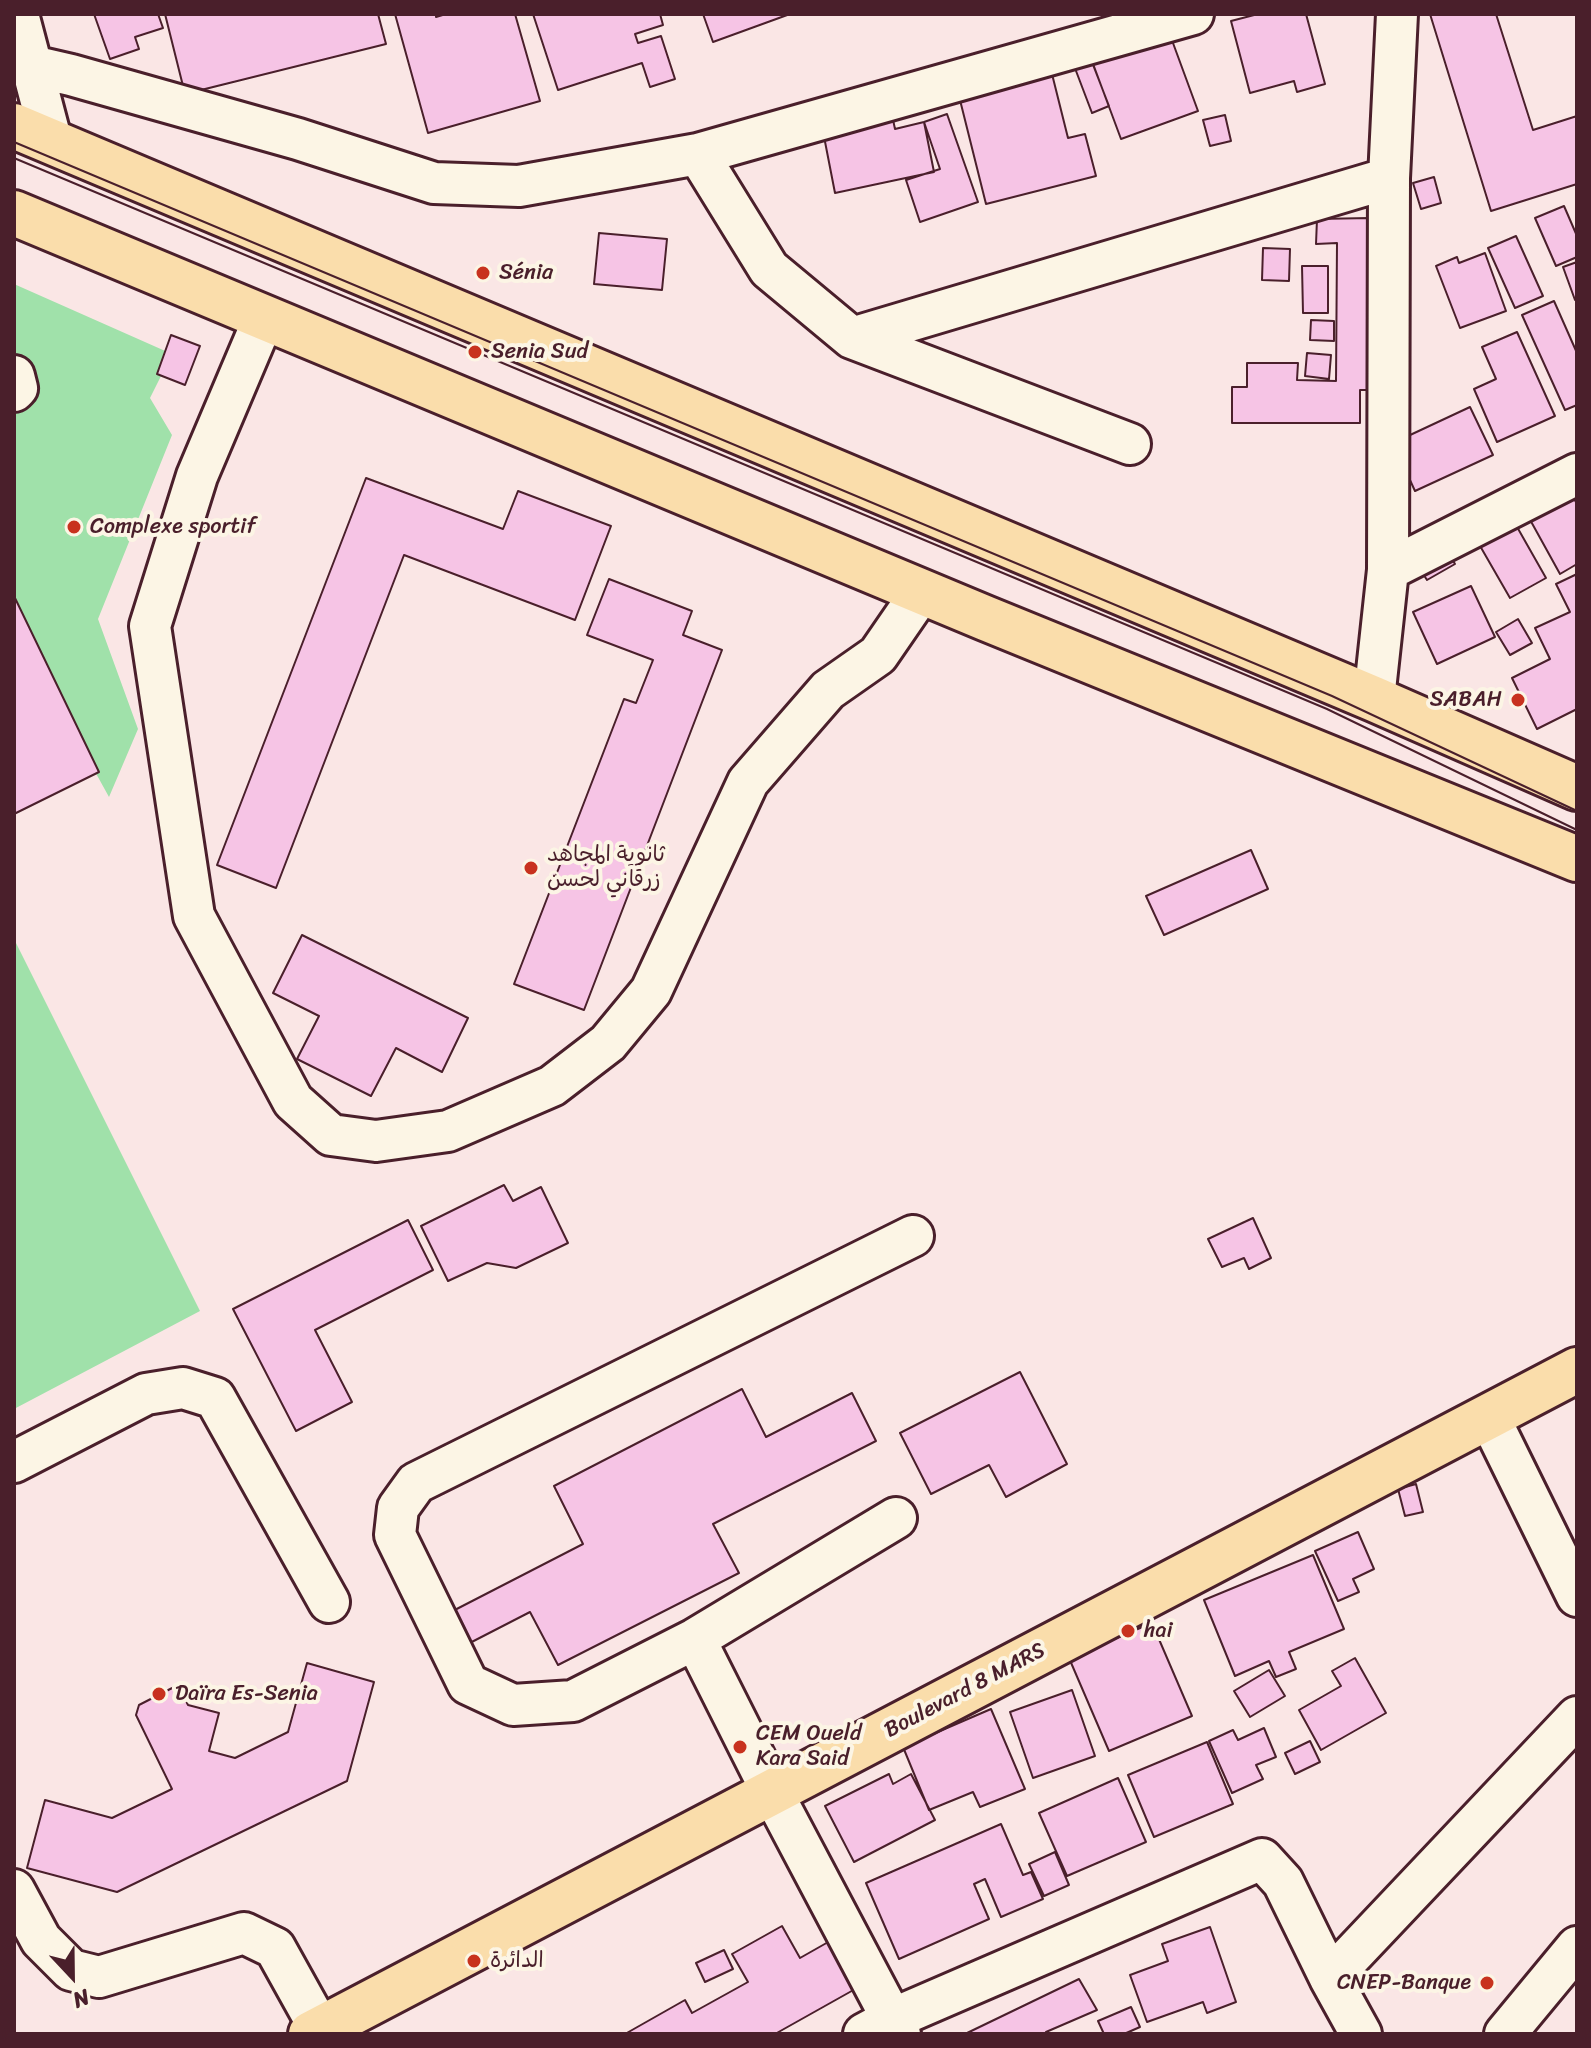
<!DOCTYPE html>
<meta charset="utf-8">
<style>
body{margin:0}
#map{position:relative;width:1591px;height:2048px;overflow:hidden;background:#fae6e5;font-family:Sriracha,sans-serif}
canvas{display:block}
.frame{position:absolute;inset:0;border:16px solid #4a1f2b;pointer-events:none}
.north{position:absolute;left:32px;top:1936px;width:80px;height:80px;-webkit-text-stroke:6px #fcf5e5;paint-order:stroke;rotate:158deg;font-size:22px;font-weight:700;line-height:32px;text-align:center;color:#4a1f2b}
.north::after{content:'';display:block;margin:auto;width:28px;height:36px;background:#4a1f2b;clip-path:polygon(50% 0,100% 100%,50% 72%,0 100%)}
</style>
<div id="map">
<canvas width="1591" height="2048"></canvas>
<div class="frame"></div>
<div class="north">N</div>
</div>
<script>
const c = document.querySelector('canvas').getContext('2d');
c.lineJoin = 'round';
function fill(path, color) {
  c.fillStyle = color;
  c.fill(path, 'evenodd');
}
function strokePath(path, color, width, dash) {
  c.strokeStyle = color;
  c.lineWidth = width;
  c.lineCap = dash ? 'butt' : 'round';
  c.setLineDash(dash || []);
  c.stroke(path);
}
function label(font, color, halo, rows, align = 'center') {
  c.font = font + ' Sriracha,"Playpen Sans Arabic",sans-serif';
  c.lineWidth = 8;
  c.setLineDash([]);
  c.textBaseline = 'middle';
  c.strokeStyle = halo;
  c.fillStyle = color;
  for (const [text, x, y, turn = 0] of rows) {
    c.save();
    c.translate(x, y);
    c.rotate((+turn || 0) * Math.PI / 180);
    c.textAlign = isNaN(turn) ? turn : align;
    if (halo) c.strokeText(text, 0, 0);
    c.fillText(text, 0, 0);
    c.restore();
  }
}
fill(new Path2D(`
 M14,284L172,354L150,398L172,435L98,619L138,729L109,797L14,625Z
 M14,939L200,1311L14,1409Z`), '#a0e1aa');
const building = new Path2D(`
 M94,14H158L163,28L135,37L139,49L110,59Z
 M165,14H378L386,44L185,94Z
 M395,14H436V17L446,14H515L540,101L428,133Z
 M533,14H660L663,25L635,34L638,43L661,36L675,79L650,87L642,63L558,90Z
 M703,14H790L713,42Z
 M1258,14H1306L1325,84L1297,92L1294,81L1250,93L1231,21Z
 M1430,14H1496L1533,130L1577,116V184L1491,211Z
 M1166,24L1198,111L1121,139L1089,53Z
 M1090,57L1109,106L1092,113L1073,63Z
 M1051,70L1068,138L1085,134L1096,176L986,204L956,84Z
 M889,101L895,129L924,122L934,172L835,193L820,116Z
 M947,114L978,202L920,222L906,180L940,169L924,122Z
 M1225,115L1231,141L1210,146L1203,120Z
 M1434,177L1441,203L1421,209L1413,183Z
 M1564,206L1577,236V257L1556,266L1535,218Z
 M1370,218L1369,390H1360V423H1232V387H1247V363H1298L1297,380L1336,381L1337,243L1316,244L1317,219Z
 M599,233L667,239L662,290L594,284Z
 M1516,236L1543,296L1515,308L1488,248Z
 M1263,248L1290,249L1289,281L1262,280Z
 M1485,253L1506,311L1460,328L1436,266L1457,257L1459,263Z
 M1577,262V300H1575L1563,267Z
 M1302,266H1328V313H1303Z
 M1554,301L1577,353V405L1565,410L1522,315Z
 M1311,320L1334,321V341L1310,340Z
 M1517,332L1555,416L1497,442L1474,389L1496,379L1482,347Z
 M171,335L200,346L185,385L157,374Z
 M1307,353L1331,355L1329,379L1305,376Z
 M1470,407L1493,455L1415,491L1393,443Z
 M366,478L503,529L518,491L611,526L575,620L404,555L276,888L217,865Z
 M1566,484L1577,504V564L1560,574L1523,507Z
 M1508,511L1546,578L1510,598L1472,532Z
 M1440,538L1455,564L1427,580L1411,555Z
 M1577,574V709L1537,729L1512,678L1550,659L1535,628L1570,612L1556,584Z
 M609,579L692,611L683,635L722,650L584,1010L514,984L624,699L636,703L653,660L587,635Z
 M1471,586L1495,637L1437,664L1413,612Z
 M14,596L99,772L14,814Z
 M1518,619L1532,643L1510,655L1496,632Z
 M1251,850L1268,889L1164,935L1146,896Z
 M302,935L468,1018L442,1072L396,1048L371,1096L297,1059L319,1016L273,993Z
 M504,1185L513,1201L541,1187L568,1243L516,1268L487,1263L448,1281L421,1226Z
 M1253,1218L1271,1258L1249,1269L1244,1258L1222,1267L1208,1239Z
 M408,1220L433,1270L315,1330L352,1402L296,1431L233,1309Z
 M1020,1372L1067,1464L1006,1497L989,1465L931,1494L900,1433Z
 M742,1389L766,1437L852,1393L876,1441L713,1524L739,1573L558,1665L530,1612L462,1647L445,1615L583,1544L554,1486Z
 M1416,1484L1423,1512L1405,1516L1398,1489Z
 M1358,1532L1374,1569L1353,1579L1359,1592L1338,1601L1315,1551Z
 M1313,1555L1344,1629L1289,1652L1296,1669L1276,1677L1269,1661L1235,1676L1204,1600Z
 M1152,1623L1192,1716L1109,1751L1069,1658Z
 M1355,1658L1386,1713L1321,1750L1299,1710L1341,1686L1332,1671Z
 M307,1663L374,1682L347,1781L117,1892L27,1868L45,1800L112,1818L172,1789L136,1715L139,1705L178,1685L188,1705L219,1713L209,1751L235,1758L288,1732Z
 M1269,1670L1285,1696L1250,1717L1234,1691Z
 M1072,1690L1095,1756L1033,1778L1010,1712Z
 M991,1709L1025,1789L980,1807L973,1792L929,1810L903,1747Z
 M1264,1728L1276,1757L1256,1765L1263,1779L1232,1793L1209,1741L1233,1730L1238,1740Z
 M1310,1741L1320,1762L1295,1774L1285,1753Z
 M1207,1742L1233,1804L1154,1837L1128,1775Z
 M889,1774L893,1784L911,1774L935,1820L854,1862L825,1806Z
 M1118,1778L1146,1842L1067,1876L1039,1813Z
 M1001,1824L1023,1875L1031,1872L1043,1899L1001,1917L985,1879L974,1884L989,1919L899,1959L866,1883Z
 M1055,1852L1069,1885L1044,1896L1029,1864Z
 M782,1926L800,1958L830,1941L857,1988L775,2034H625L685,2000L692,2013L748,1982L732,1954Z
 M1210,1927L1236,2002L1207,2013L1203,2002L1147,2022L1130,1975L1168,1961L1162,1944Z
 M724,1950L733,1969L705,1982L696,1963Z
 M1079,1979L1097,2010L1046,2032L1047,2034H965Z
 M1131,2007L1140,2027L1124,2034H1104L1098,2021Z`);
fill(building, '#f6c4e5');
strokePath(building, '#4a1f2b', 2);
const minor = new Path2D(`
 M18,14L52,143
 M32,66L71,75L298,139L434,183L519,186L698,154L1193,14
 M698,154L769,269L852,338L1130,444
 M264,318L197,476L150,626L194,916L293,1101L331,1135L376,1141L448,1131L552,1086L608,1043L651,991L748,782L828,690L878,655L922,591
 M852,338L1389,178
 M14,376L17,388L14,391
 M1388,570L1577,474
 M1374,699L1388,570L1389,178L1397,14
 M1489,1417L1577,1596
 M14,1462L146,1394L183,1388L215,1398L329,1602
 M896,1518L695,1639L573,1701L513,1705L468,1684L395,1535L398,1508L416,1483L913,1236
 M695,1639L772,1792L900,2034
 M14,1890L41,1940L71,1970L99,1977L244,1933L275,1948L320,2029
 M1330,1978L1577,1717
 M864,2034L892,2019L1262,1859L1283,1882L1330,1978L1361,2034
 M1505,2034L1577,1947`);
const major = new Path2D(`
 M14,126L1374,699L1577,788
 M14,213L985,618L1577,859
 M311,2034L1577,1370`);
strokePath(minor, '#4a1f2b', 46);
strokePath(major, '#4a1f2b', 50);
strokePath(minor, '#fcf5e5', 40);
strokePath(major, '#faddab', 44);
strokePath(new Path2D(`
 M14,142L1332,696L1577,811
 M14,158L1327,709L1577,830`), '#4a1f2b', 2);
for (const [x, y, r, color] of [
 [483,273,8,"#c8321e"],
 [475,352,8,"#c8321e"],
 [74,527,8,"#c8321e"],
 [1518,700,8,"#c8321e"],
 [531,868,8,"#c8321e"],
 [1128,1631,8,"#c8321e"],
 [159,1694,8,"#c8321e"],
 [740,1747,8,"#c8321e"],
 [474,1961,8,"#c8321e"],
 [1487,1983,8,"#c8321e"]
]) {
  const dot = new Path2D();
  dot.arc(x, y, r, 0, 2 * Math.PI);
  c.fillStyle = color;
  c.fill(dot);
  strokePath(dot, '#fcf5e5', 3);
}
label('22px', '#4a1f2b', '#fcf5e5', [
 ["Sénia",499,273],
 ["Senia Sud",491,352],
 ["Complexe sportif",90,527],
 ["SABAH",1502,700,"right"],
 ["ثانوية المجاهد",547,855],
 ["زرقاني لحسن",547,880],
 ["hai",1144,1631],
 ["Daïra Es-Senia",175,1694],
 ["CEM Oueld",756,1734],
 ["Kara Said",756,1759],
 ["الدائرة",490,1961],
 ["CNEP-Banque",1471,1983,"right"]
], 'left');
label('22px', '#4a1f2b', '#fcf5e5', [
 ["Boulevard 8 MARS",965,1691,-28]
]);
</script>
